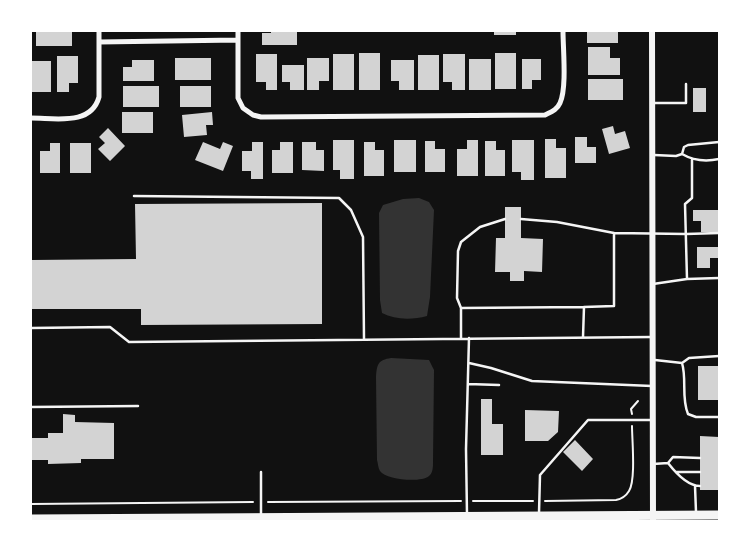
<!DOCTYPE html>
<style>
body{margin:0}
#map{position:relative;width:750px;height:552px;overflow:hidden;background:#111;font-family:Lora,serif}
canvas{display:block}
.frame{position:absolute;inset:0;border:32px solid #fff;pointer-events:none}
</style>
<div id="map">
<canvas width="750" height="552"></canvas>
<div class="frame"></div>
</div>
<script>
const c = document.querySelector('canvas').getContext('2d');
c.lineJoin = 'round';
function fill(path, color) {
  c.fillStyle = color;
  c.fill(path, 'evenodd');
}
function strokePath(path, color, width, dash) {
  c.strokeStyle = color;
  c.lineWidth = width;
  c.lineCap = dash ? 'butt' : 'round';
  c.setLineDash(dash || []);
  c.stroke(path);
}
fill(new Path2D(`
 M419,198L429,202L434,210L430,297L427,316C412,320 395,320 382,313L380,300L379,213L383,205L403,199Z
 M391,358L429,360L434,370L433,462C433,467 433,473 429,476C421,483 386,480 380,471C378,468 378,463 377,460L376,377C377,364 378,360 391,358Z`), '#333');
fill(new Path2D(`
 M36,31H72V46H36Z
 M271,31H297V45H262V33H271Z
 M494,31H516V35H494Z
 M587,31H618V43H587Z
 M588,47H610V58H620V75H588Z
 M359,53H380V90H359Z
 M495,53H516V89H495Z
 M256,54H277V90H266V82H256Z
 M333,54H354V90H333Z
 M443,54H465V90H452V82H443Z
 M418,55H439V90H418Z
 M57,56H78V83H69V92H57Z
 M175,58H211V80H175Z
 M307,58H329V81H319V90H307Z
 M469,59H491V90H469Z
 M522,59H541V80H532V89H522Z
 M132,60H154V81H123V67H132Z
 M391,60H414V90H399V81H391Z
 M31,61H51V92H31Z
 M282,65H304V90H290V82H282Z
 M588,79H623V100H588Z
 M123,86H159V107H123Z
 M180,86H211V107H180Z
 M693,88H706V112H693Z
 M122,112H153V133H122Z
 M212,112L213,125H206L207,135L184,137L182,115Z
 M613,126L615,134L625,131L630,148L609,154L602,129Z
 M108,128L125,146L110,161L98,149L105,143L99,137Z
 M575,137H587V147H596V163H575Z
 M545,139H556V148H566V178H545Z
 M333,140H354V179H340V170H333Z
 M394,140H416V172H394Z
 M467,140H478V176H457V149H467Z
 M512,140H534V180H521V172H512Z
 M425,141H435V149H445V172H425Z
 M485,141H496V150H505V176H485Z
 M203,142L220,149L223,142L233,146L223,171L195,160Z
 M252,142H263V179H251V171H242V151H252Z
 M280,142H293V173H272V150H280Z
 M302,142H316V150H324V171L302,170Z
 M364,142H375V150H384V176H364Z
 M50,143H60V173H40V151H50Z
 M70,143H91V173H70Z
 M322,203V324L141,325V309H31V260L136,259L135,204Z
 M505,207H521V238L543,239L542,272L524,271V281H510V272H495L496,238H505Z
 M693,210H719V232H701V221H693Z
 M697,247H718V258H710V268H697Z
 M698,366H719V400H698Z
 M481,399H492V424H503V455H481Z
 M525,410L559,411L558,432L548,441H525Z
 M63,414L75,415V422L114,423V459H81V463L48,464V460H31V438H48V433H63Z
 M700,436L719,437V490H700Z
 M575,440L593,459L582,471L563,452Z`), '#d3d3d3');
strokePath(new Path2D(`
 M632,414L631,409L638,401
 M473,501H533
 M545,501L616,500C621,499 626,496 629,491C636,480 632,440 632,426
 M268,502L461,501
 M31,504L253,502`), '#f5f5f5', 2);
strokePath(new Path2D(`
 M654,103H686V84
 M682,154L684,147L688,145L719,142
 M654,155L676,156L682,154C694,161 705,162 719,159
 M134,196L339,198L351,210L363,237L364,339
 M521,219L557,222L614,233
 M687,279L719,278
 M653,284L687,279L685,204L692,198V160
 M461,308L457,298L458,251L461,242L480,227L505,219
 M31,328L110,327L129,342L652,337
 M583,337L584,307L614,306V233L686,234L719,233
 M461,339V308L584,307
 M655,360L682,363C687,379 681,398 688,414L696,417H719
 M469,363L491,368L532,381L652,386
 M682,363L689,358L719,356
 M468,384L499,385
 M31,407L138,406
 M668,463L673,457L700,458
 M653,464L668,463C675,472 688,486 700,486
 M261,472V516
 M676,472H700
 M695,486L696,512
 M539,513L540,475L588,420H651
 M467,515L466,449L469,338`), '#f5f5f5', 2.5);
strokePath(new Path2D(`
 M238,31V98L243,108L253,115L261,117L545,115C551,112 557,110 560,103C567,88 563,49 563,31
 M99,42L238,40
 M31,118C56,118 91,126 99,97V31`), '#f5f5f5', 5);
strokePath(new Path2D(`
 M652,31L653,521`), '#f5f5f5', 6);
strokePath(new Path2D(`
 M31,519L719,515`), '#f5f5f5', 9);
</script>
